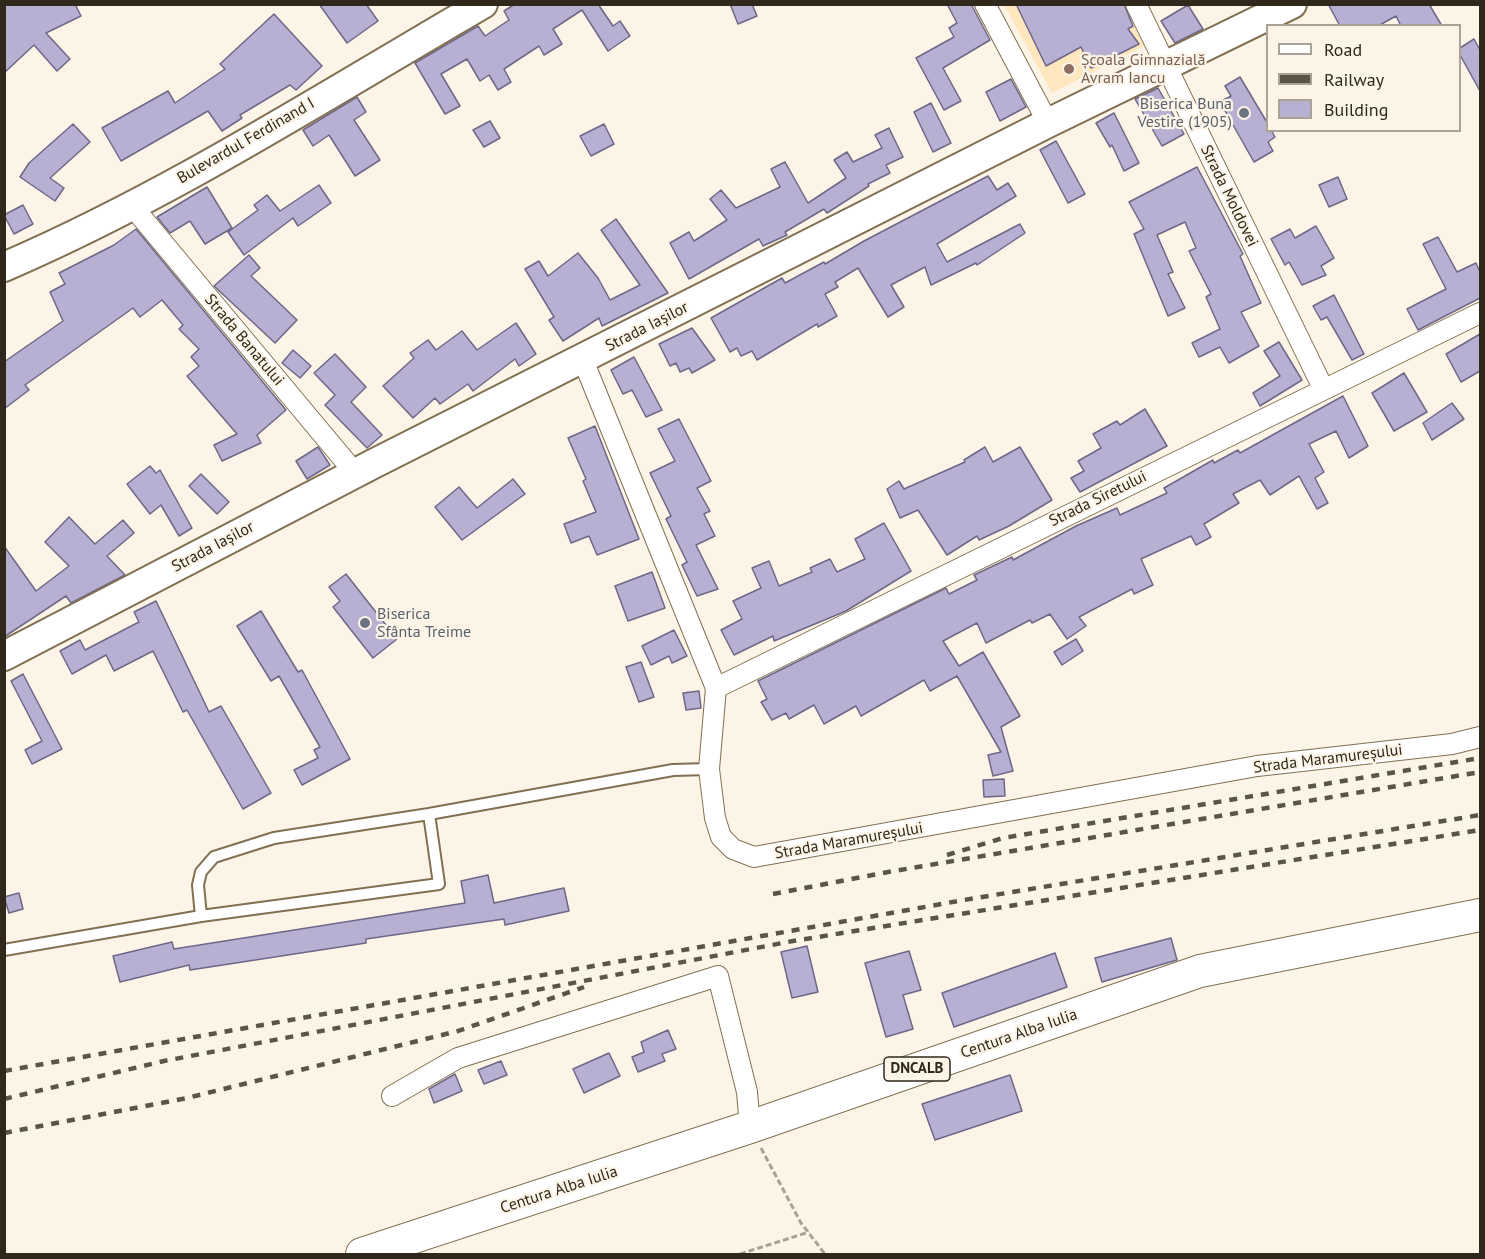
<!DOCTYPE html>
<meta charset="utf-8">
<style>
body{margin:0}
#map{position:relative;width:1485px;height:1259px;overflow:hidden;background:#fcf5e7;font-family:"PT Sans",sans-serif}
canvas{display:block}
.frame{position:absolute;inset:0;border:6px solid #2f281b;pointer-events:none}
.legend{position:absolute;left:1266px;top:24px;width:195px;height:108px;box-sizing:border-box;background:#fcf5e7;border:2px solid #aaa395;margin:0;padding:8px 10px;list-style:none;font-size:18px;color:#2f281b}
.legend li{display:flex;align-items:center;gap:12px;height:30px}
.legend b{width:30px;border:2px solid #aaa395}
</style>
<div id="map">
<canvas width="1485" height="1259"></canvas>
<div class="frame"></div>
<ul class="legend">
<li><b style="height:8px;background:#fff"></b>Road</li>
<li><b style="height:8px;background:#5c5547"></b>Railway</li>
<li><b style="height:16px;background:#b7b0d3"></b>Building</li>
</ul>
</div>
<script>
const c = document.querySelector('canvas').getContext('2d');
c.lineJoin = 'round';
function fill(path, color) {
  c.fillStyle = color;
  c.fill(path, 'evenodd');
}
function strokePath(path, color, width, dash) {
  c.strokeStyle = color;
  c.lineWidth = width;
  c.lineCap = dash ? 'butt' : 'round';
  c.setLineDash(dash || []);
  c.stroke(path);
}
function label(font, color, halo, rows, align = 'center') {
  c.font = font + ' "PT Sans",sans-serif';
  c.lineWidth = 4.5;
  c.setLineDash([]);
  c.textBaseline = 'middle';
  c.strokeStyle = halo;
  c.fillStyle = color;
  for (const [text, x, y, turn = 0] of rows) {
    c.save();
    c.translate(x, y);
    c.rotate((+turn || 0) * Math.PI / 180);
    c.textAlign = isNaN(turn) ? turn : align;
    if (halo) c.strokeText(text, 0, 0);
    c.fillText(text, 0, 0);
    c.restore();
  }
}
fill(new Path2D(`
 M1004,5H1124L1144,46L1052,93Z`), '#fee7be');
const building = new Path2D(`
 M4,4H75L81,16L46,33L70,59L57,71L34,45L4,73Z
 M319,4H366L378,21L347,43Z
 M515,4H598L613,26L620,21L630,36L608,51L582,10L553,29L562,44L544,55L539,46L504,69L511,82L498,90L489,75L480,81L467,59L441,74L460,106L445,114L415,63L478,26L485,36L509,20L504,11Z
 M730,4H752L757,16L738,24Z
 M947,4H971L990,40L943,68L961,101L944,110L916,58L954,37L949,28L957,23Z
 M1016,4H1124L1133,26L1128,29L1139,44L1091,68L1081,47L1046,66Z
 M1328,4H1429L1442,26H1401L1396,16L1378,26H1340Z
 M1188,5L1203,29L1175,43L1161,21Z
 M274,14L322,66L296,90L290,85L240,115L242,118L222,131L208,111L121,161L102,128L168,91L175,103L225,69L220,64Z
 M1474,39L1480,50V91L1460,55V48Z
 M1240,77L1268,124V130H1271L1275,137L1268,142L1273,151L1254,162L1220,102L1231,96L1225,86Z
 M1011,79L1026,107L1000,121L986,92Z
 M1158,88L1184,134L1162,146L1135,99Z
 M357,97L366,112L354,120L380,160L355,176L329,135L313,146L303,130Z
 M931,103L951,143L933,152L914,112Z
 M1114,113L1139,163L1124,171L1112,145L1110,147L1096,123Z
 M490,121L500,138L484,147L473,130Z
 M73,124L90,142L50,178L64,188L55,201L20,177L29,163Z
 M604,124L614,144L591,156L580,136Z
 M889,128L903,157L886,165L890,173L868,184L869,186L827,213L824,209L785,232L787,235L763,246L759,239L689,279L670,243L689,232L694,241L727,220L710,199L721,190L736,208L780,187L771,169L785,162L808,203L846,178L834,160L847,152L853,162L882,148L875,135Z
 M1056,141L1085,194L1068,203L1040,150Z
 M1197,167L1243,254L1240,256L1261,303L1241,312L1259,346L1229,363L1220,347L1199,357L1192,343L1220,329L1206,297L1211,294L1189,251L1196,248L1185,222L1157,235L1173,272L1168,274L1185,308L1168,316L1134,234L1144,229L1129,202Z
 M988,176L997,190L1008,183L1016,196L937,244L947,262L1020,224L1025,233L977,265L976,263L931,285L925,267L891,285L904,307L888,317L858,268L835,282L838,287L825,294L837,316L818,327L817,324L757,360L752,351L741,356L737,348L730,352L711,318L782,278L785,283L824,262L825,264L864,241Z
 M1338,177L1347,199L1329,207L1319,185Z
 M319,185L331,203L298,226L293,218L244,255L228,232L258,210L254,205L267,195L280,211Z
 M207,187L232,228L205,244L190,221L170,233L157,217Z
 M23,205L33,224L14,234L4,215Z
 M616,219L668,293L602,326L599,318L563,341L549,320L554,317L525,269L539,261L548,276L578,253L598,278L610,300L640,285L601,230Z
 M1316,226L1334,258L1321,266L1326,275L1302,285L1289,262L1285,265L1271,239L1290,229L1295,238Z
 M136,229L286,410L257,435L261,443L222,461L214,445L237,434L187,376L199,366L191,357L199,349L179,329L183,325L162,300L140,317L133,308L25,385L29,390L4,409V362L63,321L50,292L65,284L59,273L114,245Z
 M1438,237L1457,272L1476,263L1480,272V298L1418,330L1407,309L1446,289L1423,244Z
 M249,255L260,268L251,276L297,320L275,343L214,286Z
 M1334,295L1364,354L1352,360L1327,317L1321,320L1313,306Z
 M516,323L536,354L519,366L515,359L473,391L468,384L440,404L435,398L413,418L383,386L414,358L410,353L428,340L436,350L462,331L477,350Z
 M692,328L715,360L692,373L689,368L680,372L676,363L670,366L659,344Z
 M1480,334V371L1461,382L1446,354Z
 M1279,342L1302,380L1260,406L1253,393L1280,376L1264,351Z
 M293,350L311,366L300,378L282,363Z
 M335,354L366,387L351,402L382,435L367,448L325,405L335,395L314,373Z
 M634,357L662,410L646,417L632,390L623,394L611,370Z
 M1404,373L1427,412L1394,431L1372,393Z
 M1343,396L1368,446L1349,458L1336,431L1309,444L1324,472L1315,478L1328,503L1317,509L1299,476L1270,495L1260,480L1233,494L1239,503L1204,524L1211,537L1196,545L1191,536L1141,559L1153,585L1134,594L1132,589L1079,617L1086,626L1067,639L1050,614L1032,623L1030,620L986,643L977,623L943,641L959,666L983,652L1020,716L1001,727L1013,771L993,776L988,755L1001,752L957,676L930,691L924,680L861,716L856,706L824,724L814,705L789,719L786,713L772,720L761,702L767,699L758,681L946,588L949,594L977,580L974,575L1012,557L1013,560L1076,526L1117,508L1120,515L1167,493L1164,488L1213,460L1214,463L1238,450L1240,453Z
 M1452,403L1464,419L1432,440L1423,423Z
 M1145,409L1167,446L1080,492L1071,478L1084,471L1078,461L1101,448L1093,434L1117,421L1120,425Z
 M679,419L711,481L697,488L710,511L704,514L715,536L696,545L718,589L697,596L682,565L687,562L666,519L671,516L650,473L675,461L658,429Z
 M595,426L639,539L597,555L589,536L571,543L564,524L596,512L583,481L586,479L568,438Z
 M318,447L330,465L307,479L296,461Z
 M985,447L993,462L1020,447L1052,500L1009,526L979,540L977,536L947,555L918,510L900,518L887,489L899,481L904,489L965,462L964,460Z
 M150,466L156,473L160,470L192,528L179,536L161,505L150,514L127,484Z
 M201,474L229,502L217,514L189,486Z
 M513,479L525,494L462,540L435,507L459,487L477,508Z
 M69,517L95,544L123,520L134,533L107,556L125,575L71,603L66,596L4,637V546L36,591L69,566L45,542Z
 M884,523L911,571L846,611L774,641L773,636L734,655L721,630L742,619L733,601L761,588L752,568L769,561L779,586L812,572L810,568L830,559L837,572L865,559L855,539Z
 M652,572L665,608L628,621L615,586Z
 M346,574L397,639L373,658L333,607L340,601L329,587Z
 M156,601L209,712L221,706L271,793L243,809L187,710L183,712L153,651L114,671L106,655L72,674L60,651L80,640L85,650L139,622L134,612Z
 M261,611L298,672L302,670L350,759L302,785L294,770L318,758L314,750L320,747L279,676L271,681L237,626Z
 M674,630L687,656L672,663L669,656L651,665L642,646Z
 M1076,639L1083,651L1062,665L1054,652Z
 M641,662L654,697L639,702L626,667Z
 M23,674L62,749L32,764L25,750L42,741L11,681Z
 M699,691L701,708L686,710L683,693Z
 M1004,779L1005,796L984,797L983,780Z
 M488,875L494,903L564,888L569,911L505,925L504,919L366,939V943L190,970L189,965L120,982L113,956L172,942L174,949L465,903L461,881Z
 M19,893L23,909L9,913L4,897Z
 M1171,938L1177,960L1102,982L1095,958Z
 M807,946L818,992L792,998L781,952Z
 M909,951L921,990L903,995L913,1029L886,1037L865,963Z
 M1055,953L1067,987L954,1027L942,993Z
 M668,1030L676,1049L662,1054L665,1061L638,1072L632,1057L644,1052L641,1042Z
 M609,1053L620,1076L584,1093L573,1069Z
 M501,1061L507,1075L484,1084L478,1070Z
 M455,1074L462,1091L434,1103L429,1089Z
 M1010,1075L1022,1111L935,1140L922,1104Z`);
fill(building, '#b7b0d3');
strokePath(building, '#6e6787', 1.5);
const lane = new Path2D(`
 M201,916L198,885L201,872L214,857L274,838L429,814L673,770L709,769
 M4,950L201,916L439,884L429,814`);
const street = new Path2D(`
 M985,4L1048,123
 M1136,4L1323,388
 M133,207L355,473
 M583,360L716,688L709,769L715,818L721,837L733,849L754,857L1257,766L1452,744L1480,737
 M716,688L1480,313
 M392,1096L458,1058L718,976L747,1092L750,1127`);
const secondary = new Path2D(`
 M4,267C171,195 326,95 483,4
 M4,656L375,463L1048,123L1292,4`);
const primary = new Path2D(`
 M362,1254L750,1127L1200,971L1480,915`);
strokePath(lane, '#817051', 14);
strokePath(street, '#817051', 22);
strokePath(secondary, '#817051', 32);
strokePath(primary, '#817051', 34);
strokePath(new Path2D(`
 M761,1148L801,1223L825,1254
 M740,1254L809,1232`), '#a9a294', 3, [6, 3]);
strokePath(lane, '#fff', 10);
strokePath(street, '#fff', 20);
strokePath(secondary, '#fff', 28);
strokePath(primary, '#fff', 32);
strokePath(new Path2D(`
 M947,855L1003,838L1480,758
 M773,894L888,872L1480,772
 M4,1071L964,900L1480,815
 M4,1099L164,1061L793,941L1480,830
 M4,1133L187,1098L458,1031L584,987`), '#5c5547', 4.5, [8, 8]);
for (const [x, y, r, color] of [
 [1069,69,6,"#8d6e63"],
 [1244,113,6,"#6b7280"],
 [365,623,6,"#6b7280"]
]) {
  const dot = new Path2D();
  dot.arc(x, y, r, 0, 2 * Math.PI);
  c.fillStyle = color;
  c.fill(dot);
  strokePath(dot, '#fcf5e7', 2);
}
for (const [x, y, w] of [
 [917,1069,66]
]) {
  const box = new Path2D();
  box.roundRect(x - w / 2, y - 12, w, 24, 4.5);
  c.fillStyle = '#fcf5e7';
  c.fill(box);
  strokePath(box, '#2f281b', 1.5);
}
label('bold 15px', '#2f281b', null, [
 ["DNCALB",917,1069]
]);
label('16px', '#785e54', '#fcf5e7', [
 ["Școala Gimnazială",1081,60],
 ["Avram Iancu",1081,78]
], 'left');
label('16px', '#5b616d', '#fcf5e7', [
 ["Biserica Buna",1232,104],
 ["Vestire (1905)",1232,122],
 ["Biserica",377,614,"left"],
 ["Sfânta Treime",377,632,"left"]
], 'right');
label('16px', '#2f281b', '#fcf5e7', [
 ["Bulevardul Ferdinand I",246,141,-30],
 ["Strada Moldovei",1229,196,64],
 ["Strada Iașilor",647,327,-27],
 ["Strada Banatului",244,340,50],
 ["Strada Siretului",1098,499,-26],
 ["Strada Iașilor",213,547,-28],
 ["Strada Maramureșului",1328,759,-7],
 ["Strada Maramureșului",849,841,-10],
 ["Centura Alba Iulia",1019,1034,-19],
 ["Centura Alba Iulia",559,1190,-18]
]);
</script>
